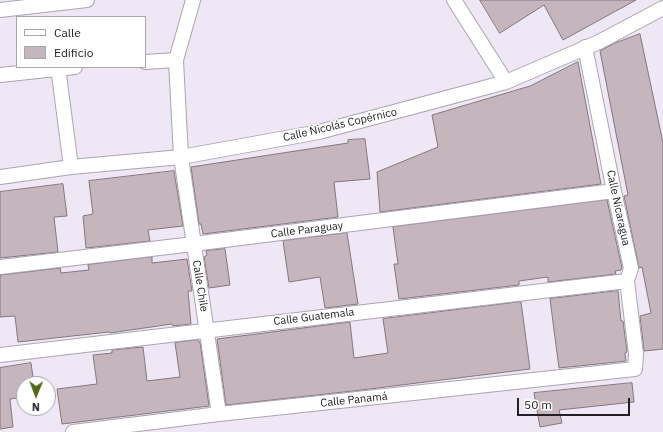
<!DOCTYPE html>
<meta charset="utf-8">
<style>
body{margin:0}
#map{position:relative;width:663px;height:432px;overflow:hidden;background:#efe7f5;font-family:"IBM Plex Sans",sans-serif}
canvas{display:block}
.legend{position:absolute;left:16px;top:16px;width:130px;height:52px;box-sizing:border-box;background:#fff;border:1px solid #a7a6a8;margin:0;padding:5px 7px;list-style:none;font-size:12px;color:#232025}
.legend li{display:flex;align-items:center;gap:8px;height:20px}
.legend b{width:20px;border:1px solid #a7a6a8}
.north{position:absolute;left:16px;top:376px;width:40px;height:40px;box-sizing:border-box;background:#fff;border:1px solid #a7a6a8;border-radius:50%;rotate:181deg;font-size:11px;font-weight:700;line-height:16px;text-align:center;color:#232025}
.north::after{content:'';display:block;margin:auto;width:14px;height:18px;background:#516919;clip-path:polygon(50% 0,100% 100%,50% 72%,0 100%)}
.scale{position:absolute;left:517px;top:398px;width:113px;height:18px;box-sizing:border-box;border:2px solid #232025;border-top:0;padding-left:5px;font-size:12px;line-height:14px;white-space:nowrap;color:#232025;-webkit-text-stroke:3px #fff;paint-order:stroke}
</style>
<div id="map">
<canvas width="663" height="432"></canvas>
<ul class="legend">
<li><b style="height:5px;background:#fff"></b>Calle</li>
<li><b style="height:11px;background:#c5b5bd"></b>Edificio</li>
</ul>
<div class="north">N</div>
<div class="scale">50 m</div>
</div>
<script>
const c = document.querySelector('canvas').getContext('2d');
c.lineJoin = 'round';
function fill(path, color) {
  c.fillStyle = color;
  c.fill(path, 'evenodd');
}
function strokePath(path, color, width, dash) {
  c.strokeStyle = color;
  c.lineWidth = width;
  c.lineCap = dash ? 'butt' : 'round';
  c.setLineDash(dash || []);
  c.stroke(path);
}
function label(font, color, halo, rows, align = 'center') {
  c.font = font + ' "IBM Plex Sans",sans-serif';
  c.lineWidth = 3;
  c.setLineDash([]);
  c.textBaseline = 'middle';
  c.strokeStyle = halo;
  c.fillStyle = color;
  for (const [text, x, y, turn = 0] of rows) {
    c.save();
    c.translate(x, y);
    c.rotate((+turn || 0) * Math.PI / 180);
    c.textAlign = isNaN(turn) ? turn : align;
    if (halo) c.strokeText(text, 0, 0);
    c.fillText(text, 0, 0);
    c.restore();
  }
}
const building = new Path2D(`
 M480,0H636L563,40L544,5L500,33Z
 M640,34L663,143V349L644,351L640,316L651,313L642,267L639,268L624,196L628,195L600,51L615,43Z
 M578,62L601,184L380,212L377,172L438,147L432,115L530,86Z
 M365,139L370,179L334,182L338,217L203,234L201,224H199L191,167L348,143V140Z
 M174,171L183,226L148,230L150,241L86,248L83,216L93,214L89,181Z
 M63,184L67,216L54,217L58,252L0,258V192Z
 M607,200L622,268L621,270L615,271L616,274L548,282V277L519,281V285L399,299L394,264H398L393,227Z
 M347,233L358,304L325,308L320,277L289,282L283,241Z
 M225,249L230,285L209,288L204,257L207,255L206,251Z
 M152,257V263L187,259L192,291H188L191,324L173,326L172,324L110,333L109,332L18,342L15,316L0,317V275L60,268L61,273L89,270L88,265Z
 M618,291L621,321H623L627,352L625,353L626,361L559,368L550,299Z
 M521,302L530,369L353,391L226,405L217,339L350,322L354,358L388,353L383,319Z
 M197,340L200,342L209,406L62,424L57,389L97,384L93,355L112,353V350L143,347L147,381L180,377L175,343Z
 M31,363L34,384H24V397L10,399L13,427L0,429V368Z
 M632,383L634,402L559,410L562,423L540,427L534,393Z`);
fill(building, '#c5b5bd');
strokePath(building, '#85777e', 1);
const minor = new Path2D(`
 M193,0L176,60L181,157L219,414
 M454,0L506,82
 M0,10L87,0
 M145,62L176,60
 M58,67L71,167
 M0,75L75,67
 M0,177L71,167L181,157L319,132L506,82L599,42L663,8
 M0,267L193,244L614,191
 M0,355L627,281
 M73,432L219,414L635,369L636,354L627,281L631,268L614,191L585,47`);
strokePath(minor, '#aba4b1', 16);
strokePath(minor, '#fff', 14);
label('11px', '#232025', '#fff', [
 ["Calle Nicolás Copérnico",340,125,-13],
 ["Calle Nicaragua",618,208,78],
 ["Calle Paraguay",307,230,-7],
 ["Calle Chile",200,286,81],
 ["Calle Guatemala",314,317,-7],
 ["Calle Panamá",354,400,-6]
]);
</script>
